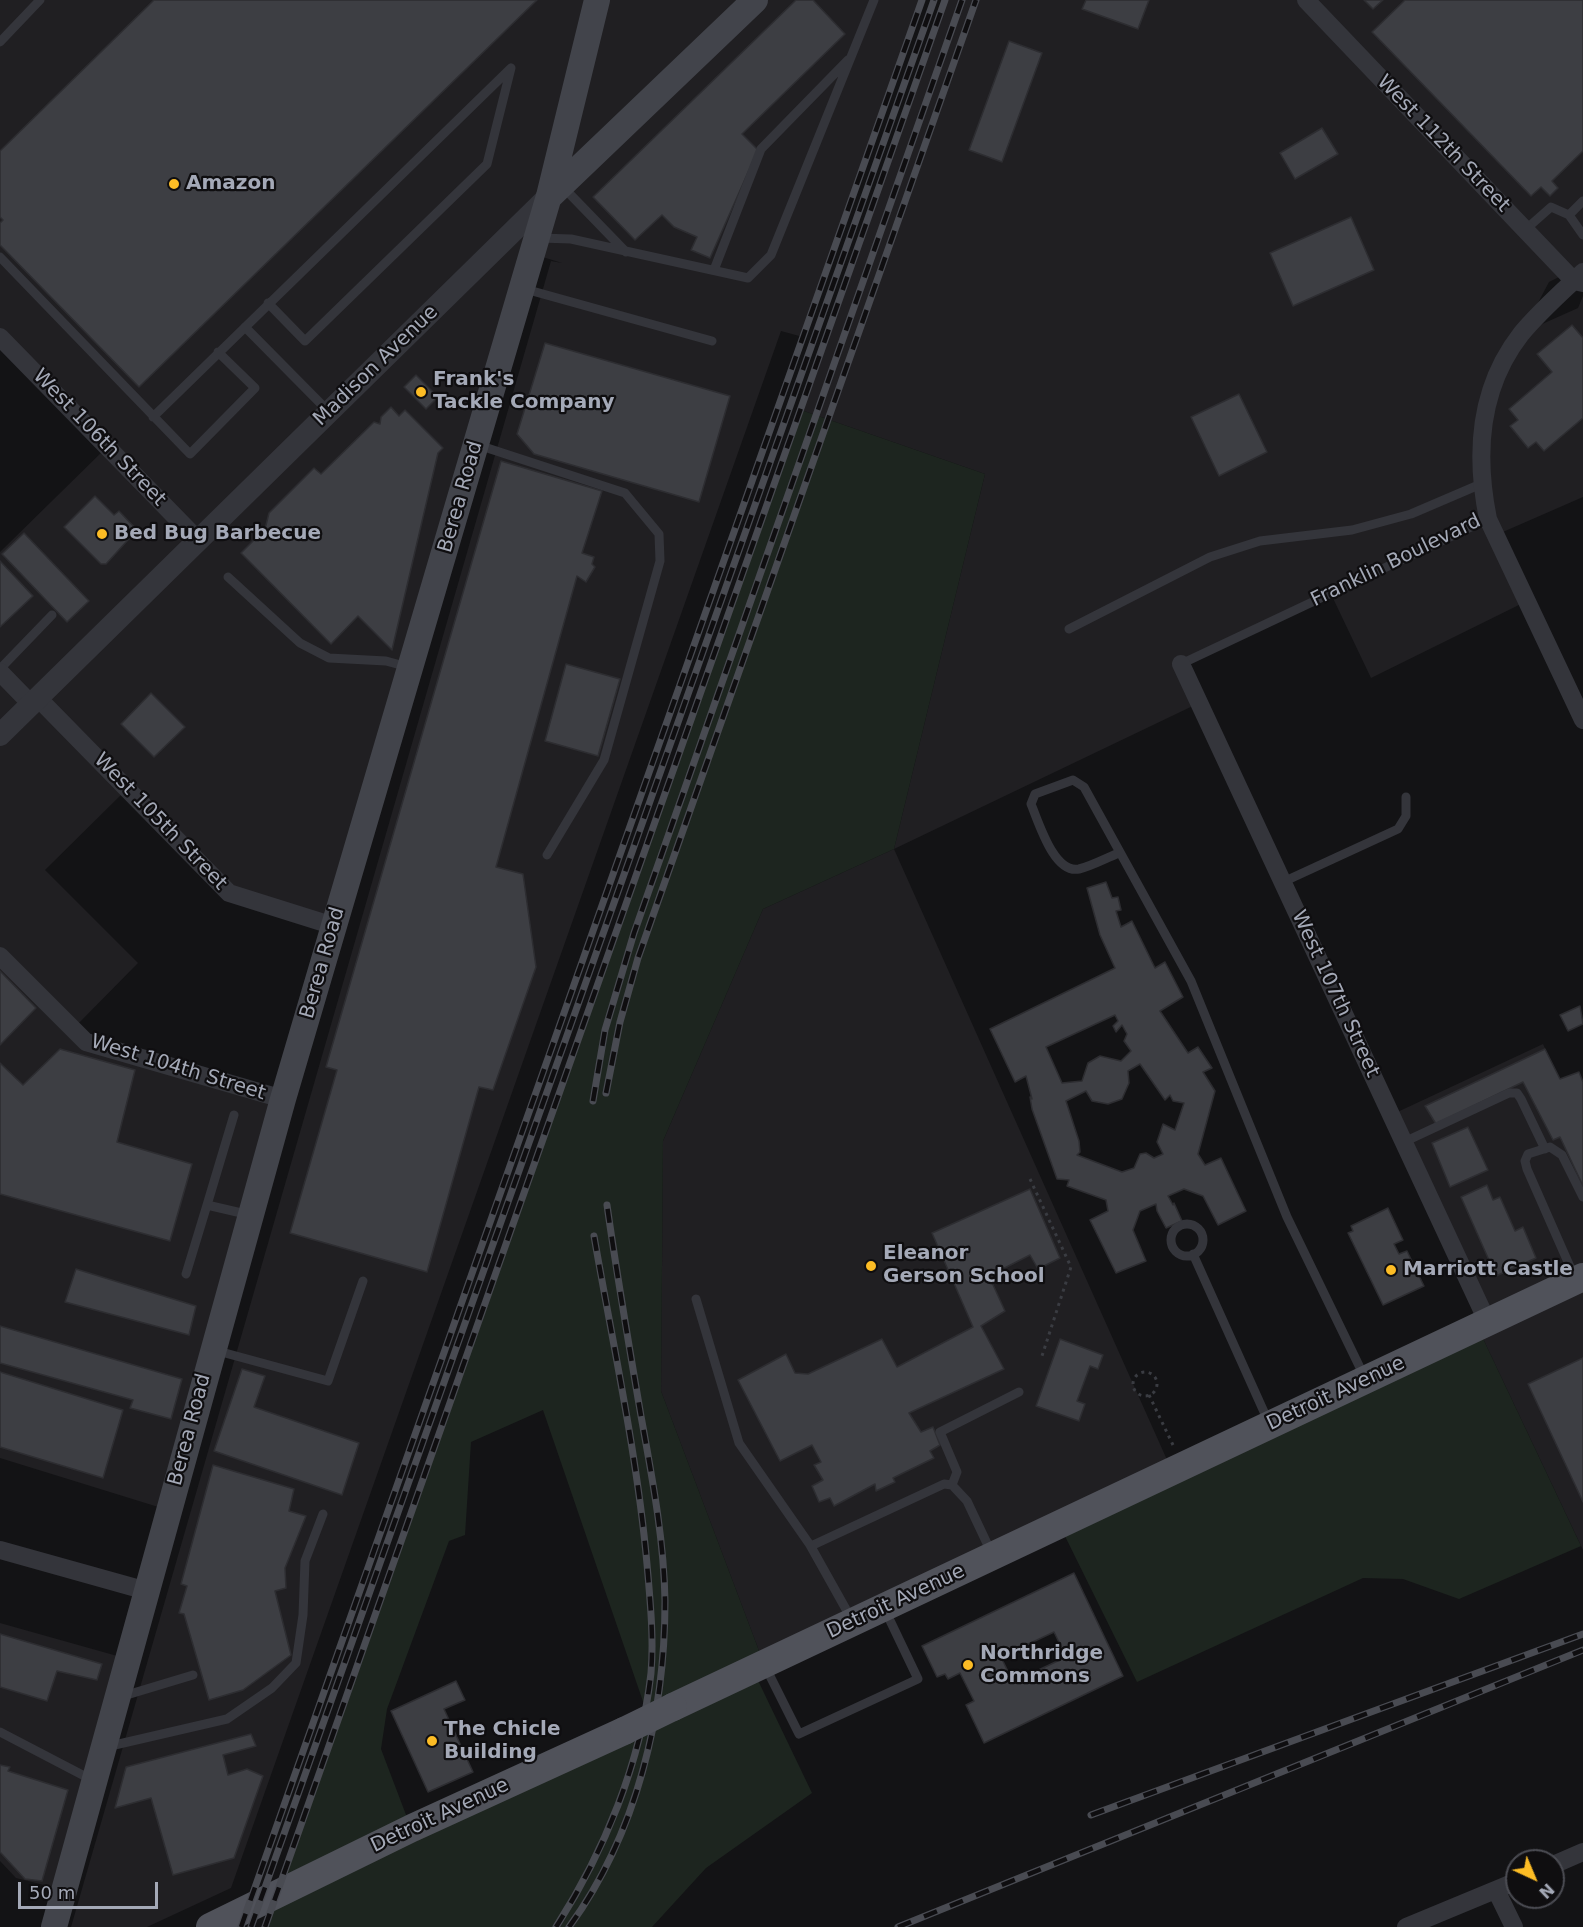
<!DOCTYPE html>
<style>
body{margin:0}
#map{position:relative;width:1583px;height:1927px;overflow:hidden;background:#131315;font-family:"DejaVu Sans",sans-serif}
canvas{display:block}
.north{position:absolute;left:1505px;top:1849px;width:60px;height:60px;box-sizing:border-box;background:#0f0e10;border:2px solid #4b4c53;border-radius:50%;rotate:136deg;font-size:16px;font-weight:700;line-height:24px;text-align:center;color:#a4a9b7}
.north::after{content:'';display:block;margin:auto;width:21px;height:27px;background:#fcbc25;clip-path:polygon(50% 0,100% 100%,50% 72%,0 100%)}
.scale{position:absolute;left:18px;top:1882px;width:140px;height:27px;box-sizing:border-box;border:3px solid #a4a9b7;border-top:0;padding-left:8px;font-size:18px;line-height:21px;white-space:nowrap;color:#a4a9b7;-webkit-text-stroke:4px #0f0e10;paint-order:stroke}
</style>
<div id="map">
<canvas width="1583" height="1927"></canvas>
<div class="north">N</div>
<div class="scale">50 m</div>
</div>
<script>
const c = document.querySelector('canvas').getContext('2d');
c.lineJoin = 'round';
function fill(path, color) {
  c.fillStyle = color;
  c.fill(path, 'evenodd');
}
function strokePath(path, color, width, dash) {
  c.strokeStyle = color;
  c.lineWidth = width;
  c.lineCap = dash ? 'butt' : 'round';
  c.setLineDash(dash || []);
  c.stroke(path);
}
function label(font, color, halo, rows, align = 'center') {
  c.font = font + ' "DejaVu Sans",sans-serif';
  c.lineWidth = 4.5;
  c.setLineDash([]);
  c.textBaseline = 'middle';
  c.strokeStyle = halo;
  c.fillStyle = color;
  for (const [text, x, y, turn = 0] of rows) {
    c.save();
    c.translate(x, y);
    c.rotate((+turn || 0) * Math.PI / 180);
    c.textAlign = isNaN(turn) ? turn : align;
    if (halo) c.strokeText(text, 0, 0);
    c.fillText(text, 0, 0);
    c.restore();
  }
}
fill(new Path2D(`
 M0,0H922L803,337L781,331L231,1888L147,1927H71L551,261L562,263L533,254L334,926L229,893L127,789L45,870L138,963L73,1029L283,1099L168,1510L0,1458V552L107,447L0,337Z
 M945,0H1583V265L1549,282L1522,333L1578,308L1583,296V497L1496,535L1527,601L1371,678L1331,594L1182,664L1199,703L894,849L1172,1471L764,1664L661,1391L663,1141L763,909L894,849L985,474L801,410Z
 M1543,1044L1583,1129V1550L1478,1328L1488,1323L1391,1115Z
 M0,1623L128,1659L64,1890L16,1878L0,1861Z`), '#201f22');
fill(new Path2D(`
 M801,410L985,474L894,849L763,909L663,1141L661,1391L764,1664L753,1670L812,1793L706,1868L652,1927H265ZM543,1410L649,1719L411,1828L381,1749L387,1709L449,1541L465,1535L471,1442Z
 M1478,1328L1581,1546L1459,1599L1403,1579L1363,1578L1137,1682L1059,1524Z`), '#1d251f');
const building = new Path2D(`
 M154,0H537L139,387L0,245V223L3,220L0,217V151Z
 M796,0H813L845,34L742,134L758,150L710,258L691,250L697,237L674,227L662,215L635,240L593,197Z
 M1086,0H1149L1138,29L1082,9Z
 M1364,0H1383L1373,9Z
 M1405,0H1583V151L1552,181L1558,188L1550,196L1541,187L1531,196L1372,32Z
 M1009,41L1042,53L1002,162L969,150Z
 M1322,128L1338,154L1295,179L1280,153Z
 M1351,217L1374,270L1293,306L1270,253Z
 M1572,325L1583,338V418L1544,451L1536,442L1528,448L1510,426L1518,420L1509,409L1552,372L1537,354Z
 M545,343L730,396L699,502L534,454L517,434Z
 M416,375L438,397L426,409L404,387Z
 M1239,394L1267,452L1219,476L1191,417Z
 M391,407L399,416L405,410L443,448L438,453L392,650L358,616L331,644L241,553L265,529L269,513L314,468L321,474L374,422L380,424L381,417Z
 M501,461L602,491L582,553L594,557L592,564L595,567L586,582L577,576L496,867L523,874L536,967L493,1090L479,1087L427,1272L290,1233L337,1070L326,1067Z
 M95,496L114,515L119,511L137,530L106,564H101L64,527Z
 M24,533L89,601L67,622L2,554Z
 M0,561L33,596L0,627Z
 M566,664L620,679L598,756L545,741Z
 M151,693L185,727L154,757L121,724Z
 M1106,882L1112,898L1118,897L1121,910L1116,911L1121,927L1132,921L1155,968L1165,962L1183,997L1160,1011L1188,1053L1198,1047L1212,1068L1203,1072L1215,1091L1198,1154L1205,1165L1221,1158L1246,1211L1218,1225L1203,1196L1184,1189L1168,1196L1173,1205L1174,1203L1182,1221L1166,1228L1157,1211L1156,1204L1140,1211L1133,1230L1146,1261L1116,1273L1090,1220L1108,1211L1106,1200L1067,1186L1069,1180L1057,1179L1032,1109L1030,1097L1032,1099L1026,1076L1015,1082L990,1029L1115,968L1100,935L1087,888ZM1115,1015L1118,1021L1113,1026L1116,1032L1122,1025L1127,1034L1124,1041L1131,1051L1121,1061L1100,1056L1088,1063L1082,1081L1062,1083L1046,1047ZM1140,1064L1165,1100L1170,1095L1173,1101L1184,1103L1175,1130L1163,1124L1157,1142L1163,1154L1154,1158L1146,1153L1140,1154L1134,1168L1122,1172L1077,1155L1080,1152L1079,1141L1066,1101L1086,1091L1092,1101L1108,1104L1122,1099L1129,1083L1128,1071Z
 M0,971L36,1008L0,1045Z
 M1580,1006L1583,1024L1568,1031L1560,1015Z
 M60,1049L135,1070L117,1142L192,1164L170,1241L0,1194V1063L23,1085Z
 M1545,1049L1560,1079L1579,1072L1583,1082V1186L1560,1137L1553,1140L1523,1082L1436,1124L1425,1106Z
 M1468,1127L1488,1170L1450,1187L1432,1143Z
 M1487,1185L1493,1200L1500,1197L1515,1231L1523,1227L1536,1258L1496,1276L1461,1197Z
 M1030,1189L1060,1258L1038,1269L1030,1255L989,1276L1005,1311L981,1326L1004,1369L909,1413L921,1432L933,1427L940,1445L930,1451L934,1458L893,1478L895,1482L876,1491L875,1484L834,1506L830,1498L819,1502L812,1486L823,1480L814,1465L821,1462L812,1445L780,1461L738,1380L786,1354L795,1373L808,1374L882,1339L897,1367L973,1327L932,1233Z
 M1388,1208L1403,1240L1394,1244L1399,1254L1407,1251L1424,1286L1383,1305L1348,1233L1353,1231L1351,1226Z
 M76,1269L196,1306L189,1335L65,1302Z
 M0,1326L182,1379L171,1419L130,1408L133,1400L0,1363Z
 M1060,1339L1103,1355L1098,1369L1090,1366L1077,1401L1085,1404L1079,1421L1036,1406Z
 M1583,1358V1502L1528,1384Z
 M242,1369L265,1376L254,1407L359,1443L342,1495L214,1451Z
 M0,1372L123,1410L103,1478L0,1447Z
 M213,1465L294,1489L289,1511L306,1516L285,1568L286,1588L275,1591L291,1655L243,1690L209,1700L184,1614L179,1613L187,1586L181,1584Z
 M1074,1573L1123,1676L984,1743L966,1705L974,1701L960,1673L948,1679L945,1674L937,1677L922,1646ZM1054,1632L1066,1657L1013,1682L1001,1657Z
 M0,1634L102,1664L97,1680L57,1671L47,1701L0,1687Z
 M456,1681L465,1700L444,1709L473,1772L428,1792L391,1711Z
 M251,1734L256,1746L223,1755L228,1775L247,1769L263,1776L234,1858L173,1875L151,1798L115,1808L126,1767Z
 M0,1765L10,1767L8,1771L68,1790L42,1881L25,1879L0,1852Z`);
fill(building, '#3d3e43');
strokePath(building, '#2d2d31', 1.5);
strokePath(new Path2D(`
 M1030,1179L1071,1267L1041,1359
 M1133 1384a12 12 0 1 1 24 0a12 12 0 1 1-24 0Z
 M1149,1395L1173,1445`), '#3a3c42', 3, [3, 4.5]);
strokePath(new Path2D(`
 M0,42L40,0
 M563,187L626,252
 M1583,201L1569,215L1583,235
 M1525,230L1551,207L1569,215
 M540,238L571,239L748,278L771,255L874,0
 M0,257L190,454L255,388L218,352
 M714,270L761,149L848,60
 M525,289L712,341
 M268,303L305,341L487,164L511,68
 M245,327L329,412
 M153,417L511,68
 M478,445L625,493L659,534L660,561L604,760L547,855
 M228,577L300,643L329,658L386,661L408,667
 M1069,629L1210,557L1260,541L1352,530L1411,514L1481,484
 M1181,664L1488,519
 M0,669L52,615
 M1119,853C1106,858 1092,866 1079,869C1054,874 1039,823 1031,804L1035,794L1073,780L1084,787L1191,981L1287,1217L1365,1378
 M1283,882L1398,829L1406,816V797
 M234,1115L207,1205L250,1215
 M1404,1142L1509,1093H1517L1521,1099L1545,1149
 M1171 1240a16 16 0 1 1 32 0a16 16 0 1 1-32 0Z
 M1193,1254L1269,1423
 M186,1274L207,1205
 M1575,1278L1527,1169L1525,1161L1528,1154L1550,1147L1562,1155L1583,1197
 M696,1299L739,1443L810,1545L852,1620
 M214,1350L328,1381L363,1281
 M952,1485L957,1472L940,1432L1019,1392
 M811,1546L944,1484L952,1485L967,1501L992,1554
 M765,1666L799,1734L918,1679L885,1610
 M120,1697L193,1675
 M0,1732L94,1781
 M106,1747L227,1719L272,1688L296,1663L303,1615L305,1561L323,1514`), '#34353b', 9);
strokePath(new Path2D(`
 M1306,0L1574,281L1583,283
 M1583,272C1562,292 1539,312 1521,334C1479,388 1475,455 1488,519L1583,720
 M0,337L198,540
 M1181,664L1488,1323
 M0,672L32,705
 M38,698L229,893L334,926
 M0,956L86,1042L283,1099
 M0,1550L147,1591
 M1553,1865L1583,1852
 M1496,1890L1514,1927
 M1406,1927L1517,1881`), '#34353b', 18);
strokePath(new Path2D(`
 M0,735L549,196`), '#34353b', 22);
strokePath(new Path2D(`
 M550,196L755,0
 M54,1927L283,1099L549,196L597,0`), '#42444b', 26);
strokePath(new Path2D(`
 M673,1707L1583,1277
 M210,1927L412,1828L624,1731`), '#50525a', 28);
const rail = new Path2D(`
 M606,1093L620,1022L638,958L976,0
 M593,1101L605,1030L634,933L962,0
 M1091,1815L1583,1634
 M241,1927L922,0
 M251,1927L934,0
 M265,1927L945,0
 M556,1927C604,1852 641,1763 651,1673C654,1638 650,1599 647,1564C637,1454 613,1345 594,1236
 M569,1927C637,1834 665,1714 665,1601C664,1539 652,1477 641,1416C629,1346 617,1276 607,1205
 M898,1927L1583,1650`);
strokePath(rail, '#494b52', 7);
strokePath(rail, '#0f0e10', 4.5, [14]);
strokePath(new Path2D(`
 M624,1731L673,1707`), '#50525a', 28);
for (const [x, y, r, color] of [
 [174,184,6,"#fcbc25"],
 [421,392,6,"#fcbc25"],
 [102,534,6,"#fcbc25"],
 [871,1266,6,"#fcbc25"],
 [1391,1270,6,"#fcbc25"],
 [968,1665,6,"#fcbc25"],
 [432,1741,6,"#fcbc25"]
]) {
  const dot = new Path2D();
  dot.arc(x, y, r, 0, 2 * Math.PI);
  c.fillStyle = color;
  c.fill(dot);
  strokePath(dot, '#0f0e10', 2);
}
label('20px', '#a4a9b7', '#0f0e10', [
 ["West 112th Street",1443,144,46],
 ["Madison Avenue",376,366,-44],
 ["West 106th Street",99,438,46],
 ["Berea Road",461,497,-74],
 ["Franklin Boulevard",1396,561,-26],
 ["West 105th Street",160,822,46],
 ["Berea Road",323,963,-74],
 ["West 107th Street",1335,994,65],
 ["West 104th Street",178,1068,17],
 ["Detroit Avenue",1336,1394,-25],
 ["Berea Road",190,1430,-75],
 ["Detroit Avenue",896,1602,-25],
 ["Detroit Avenue",440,1816,-25]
]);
label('bold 20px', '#a4a9b7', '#0f0e10', [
 ["Amazon",186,184],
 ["Frank's",433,380],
 ["Tackle Company",433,403],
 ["Bed Bug Barbecue",114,534],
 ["Eleanor",883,1254],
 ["Gerson School",883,1277],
 ["Marriott Castle",1403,1270],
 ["Northridge",980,1654],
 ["Commons",980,1677],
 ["The Chicle",444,1730],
 ["Building",444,1753]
], 'left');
</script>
